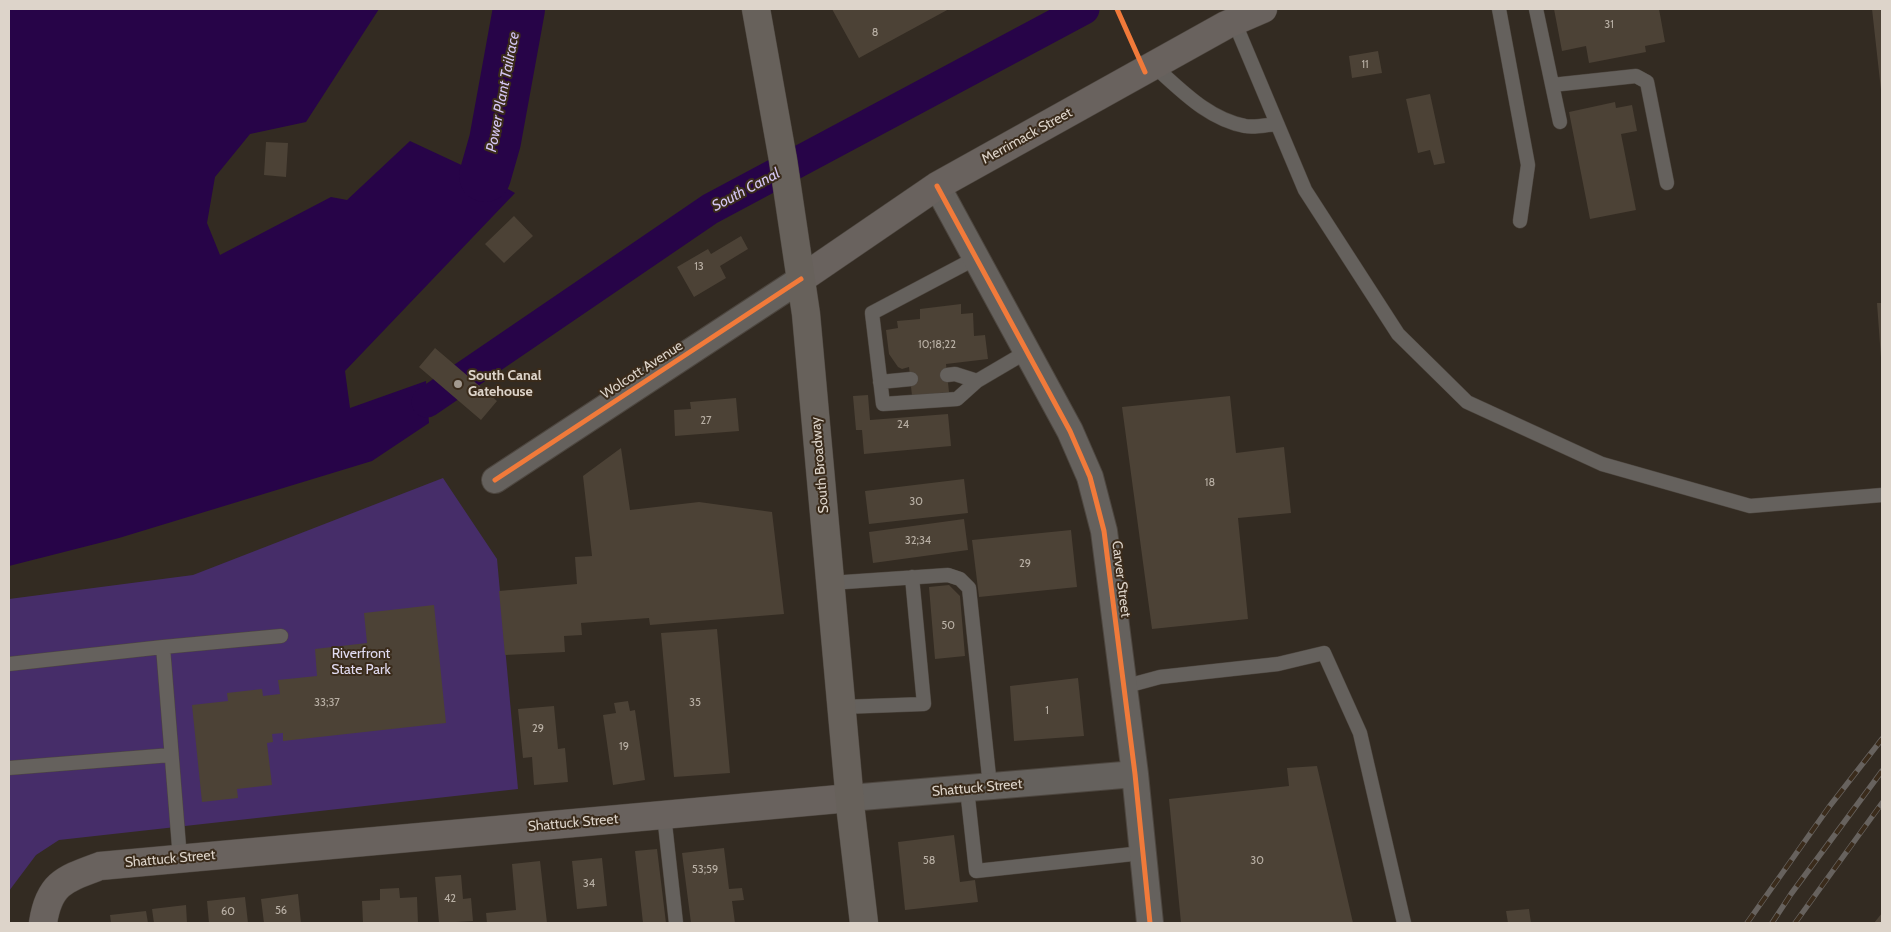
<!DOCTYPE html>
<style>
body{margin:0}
#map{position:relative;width:1891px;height:932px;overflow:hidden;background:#332b22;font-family:Cabin,sans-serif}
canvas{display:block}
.frame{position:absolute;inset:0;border:10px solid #ddd4ca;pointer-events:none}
</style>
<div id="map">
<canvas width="1891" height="932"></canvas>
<div class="frame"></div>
</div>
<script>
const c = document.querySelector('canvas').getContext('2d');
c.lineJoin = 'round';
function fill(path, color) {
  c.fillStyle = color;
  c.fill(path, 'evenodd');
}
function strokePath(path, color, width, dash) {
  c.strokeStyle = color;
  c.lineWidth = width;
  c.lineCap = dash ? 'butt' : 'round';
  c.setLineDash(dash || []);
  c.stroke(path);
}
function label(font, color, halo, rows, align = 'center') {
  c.font = font + ' Cabin,sans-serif';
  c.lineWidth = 4;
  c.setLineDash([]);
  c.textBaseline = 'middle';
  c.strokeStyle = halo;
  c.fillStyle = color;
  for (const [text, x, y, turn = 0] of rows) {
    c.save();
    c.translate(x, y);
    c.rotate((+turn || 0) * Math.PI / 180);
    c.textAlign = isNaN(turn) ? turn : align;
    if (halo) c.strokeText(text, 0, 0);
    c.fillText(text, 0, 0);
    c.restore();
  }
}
fill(new Path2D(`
 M443,478L497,559L518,789L59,840L36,855L9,891V599L193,575Z`), '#462d69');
fill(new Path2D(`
 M9,9H379L306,122L250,134L215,177L207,223L220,255L331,197L347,200L410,141L485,176L515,193L345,371L350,408L426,381L429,423L372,461L119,538L9,566Z`), '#270448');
strokePath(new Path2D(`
 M427,402L710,209L1084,9`), '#270448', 31);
strokePath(new Path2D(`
 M485,176L495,141L519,9`), '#270448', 52);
fill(new Path2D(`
 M832,9H949L859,58Z
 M1554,9H1659L1665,42L1645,46L1646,52L1589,63L1586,46L1562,51Z
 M1872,9H1882V90H1881Z
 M1378,51L1382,73L1352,78L1349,56Z
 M1430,94L1445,163L1434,165L1430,150L1418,153L1406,99Z
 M1615,102L1616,108L1632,105L1637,131L1621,134L1636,210L1590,219L1569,112Z
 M266,142L288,143L286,177L264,175Z
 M514,216L533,236L504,263L485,244Z
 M741,236L748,249L720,266L726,278L694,297L677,267L708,249L711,254Z
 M1877,303H1882V358H1881Z
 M961,304V314L973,313L974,336L985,335L988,359L946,364L949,392L912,396L909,367L902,369L898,367L889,354L886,330L898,328L897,321L920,319V309Z
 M435,348L497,401L481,420L419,367Z
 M868,395L870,420L948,414L951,446L864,454L862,430H856L853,396Z
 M1230,396L1236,453L1284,447L1291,513L1238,518L1248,619L1152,629L1122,407Z
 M736,398L739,431L675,436L674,410L691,409L690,402Z
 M621,448L630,510L699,502L772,512L784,614L650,625L649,618L581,623L582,635L564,636L565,652L505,655L499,591L577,584L575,557L592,556L583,476Z
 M964,479L968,513L869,524L865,491Z
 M964,519L968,550L873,563L869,532Z
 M1071,530L1077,587L979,597L972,540Z
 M949,585L960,596L965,656L935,659L929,587Z
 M434,605L446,723L283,741V733L272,734L273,742L267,743L272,785L237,789L238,798L202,802L192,705L228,701L227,693L262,689L263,696L280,694L278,680L317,676L315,649L367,643L364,613Z
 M717,629L730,773L674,777L661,633Z
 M1078,678L1084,736L1014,741L1010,686Z
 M628,701L630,711L635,710L645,780L613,785L603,715L616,713L614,703Z
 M554,706L558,749L565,748L568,782L534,785L532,757L523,758L518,709Z
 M1317,766L1353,923H1181L1169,799L1289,786L1287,768Z
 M954,835L960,882L975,880L978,902L905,910L898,842Z
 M724,848L729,889L742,888L744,900L732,901L735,923H691L682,853Z
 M657,849L666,923H643L635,851Z
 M602,858L607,906L577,909L572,861Z
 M540,861L547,923H487L486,913L516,910L512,864Z
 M461,875L463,899L471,898L473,921L439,923L435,877Z
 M399,888L400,898L417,897L418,923H363L362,901L380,900V889Z
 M298,894L301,923H264L261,899Z
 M245,897L248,923H209L207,901Z
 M186,905L187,923H154L152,909Z
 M1529,909L1531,923H1508L1506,911Z
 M146,911L148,923H111L110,915Z
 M1882,913V923H1874Z`), '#4c4236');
const lane = new Path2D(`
 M1499,9L1528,165L1520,221
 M1536,9L1560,122
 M1234,21L1305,190L1398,334L1467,402L1602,464L1750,506L1882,495
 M1155,67C1181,90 1208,119 1245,126C1254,128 1266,125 1276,124
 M1552,85L1636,76L1647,82L1667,183
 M976,258L872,313L883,404L957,399L977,381L1028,351
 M947,375L955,374L977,381
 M880,382L911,379
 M830,583L948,575L960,579L969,588L990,786
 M9,664L163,647
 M1123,687L1160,677L1278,664L1324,653L1360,733L1404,923
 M842,707L924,704L912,577
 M9,768L171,755
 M967,789L976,871L1142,853
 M664,815L676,923
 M180,859L163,647L281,636`);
const street = new Path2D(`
 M937,186L1070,431L1090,477L1104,531L1135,774L1150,923
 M495,480L801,279
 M850,798L1135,774`);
const secondary = new Path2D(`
 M801,279L937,186L1226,25L1263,9
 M43,923C49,883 65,879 100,866L850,798`);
const primary = new Path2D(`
 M756,9L783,160L806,314L851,813L864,923`);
strokePath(lane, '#4d463f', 15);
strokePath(street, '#4d463f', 28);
strokePath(secondary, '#4d463f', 29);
strokePath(primary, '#4d463f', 29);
strokePath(lane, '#65615d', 14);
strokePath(street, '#65615d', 26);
strokePath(secondary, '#69625e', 28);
strokePath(primary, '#67615b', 28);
const rail = new Path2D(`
 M1747,923L1829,807L1882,739
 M1772,923L1791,894L1882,771
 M1795,923L1882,803`);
strokePath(rail, '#67625e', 5.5);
strokePath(rail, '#3a2b1b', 4, [11]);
strokePath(new Path2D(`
 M1117,9L1145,72
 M937,186L1070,431L1090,477L1104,531L1135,774L1150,923
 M495,480L801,279`), '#f17a3a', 5);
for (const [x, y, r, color] of [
 [458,384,5,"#a2998f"]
]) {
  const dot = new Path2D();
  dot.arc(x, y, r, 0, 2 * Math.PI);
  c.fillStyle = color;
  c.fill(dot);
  strokePath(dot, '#3a2b1b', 2);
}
label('11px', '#b9b0a5', null, [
 ["31",1609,25],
 ["8",875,33],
 ["11",1365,65],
 ["13",699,267],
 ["10;18;22",937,345],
 ["27",706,421],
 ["24",903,425],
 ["18",1210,483],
 ["30",916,502],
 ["32;34",918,541],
 ["29",1025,564],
 ["50",948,626],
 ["33;37",327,703],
 ["35",695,703],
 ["1",1047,711],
 ["29",538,729],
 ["19",624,747],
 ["58",929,861],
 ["30",1257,861],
 ["53;59",705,870],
 ["34",589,884],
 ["42",450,899],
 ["56",281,911],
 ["60",228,912]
]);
label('14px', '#ddd4ca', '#3a2b1b', [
 ["Merrimack Street",1027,136,-29],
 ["Wolcott Avenue",642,370,-33],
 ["South Broadway",820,465,-95],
 ["Carver Street",1121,579,83],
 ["Shattuck Street",977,788,-5],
 ["Shattuck Street",573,823,-5],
 ["Shattuck Street",170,859,-5]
]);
label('bold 14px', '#ddd4ca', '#3a2b1b', [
 ["South Canal",468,376],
 ["Gatehouse",468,392]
], 'left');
label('14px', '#e1dbf1', '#3a2b1b', [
 ["Riverfront",361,654],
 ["State Park",361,670]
]);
label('italic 15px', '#d4c6f3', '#3a2b1b', [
 ["Power Plant Tailrace",503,92,-79],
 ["South Canal",746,190,-28]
]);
</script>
